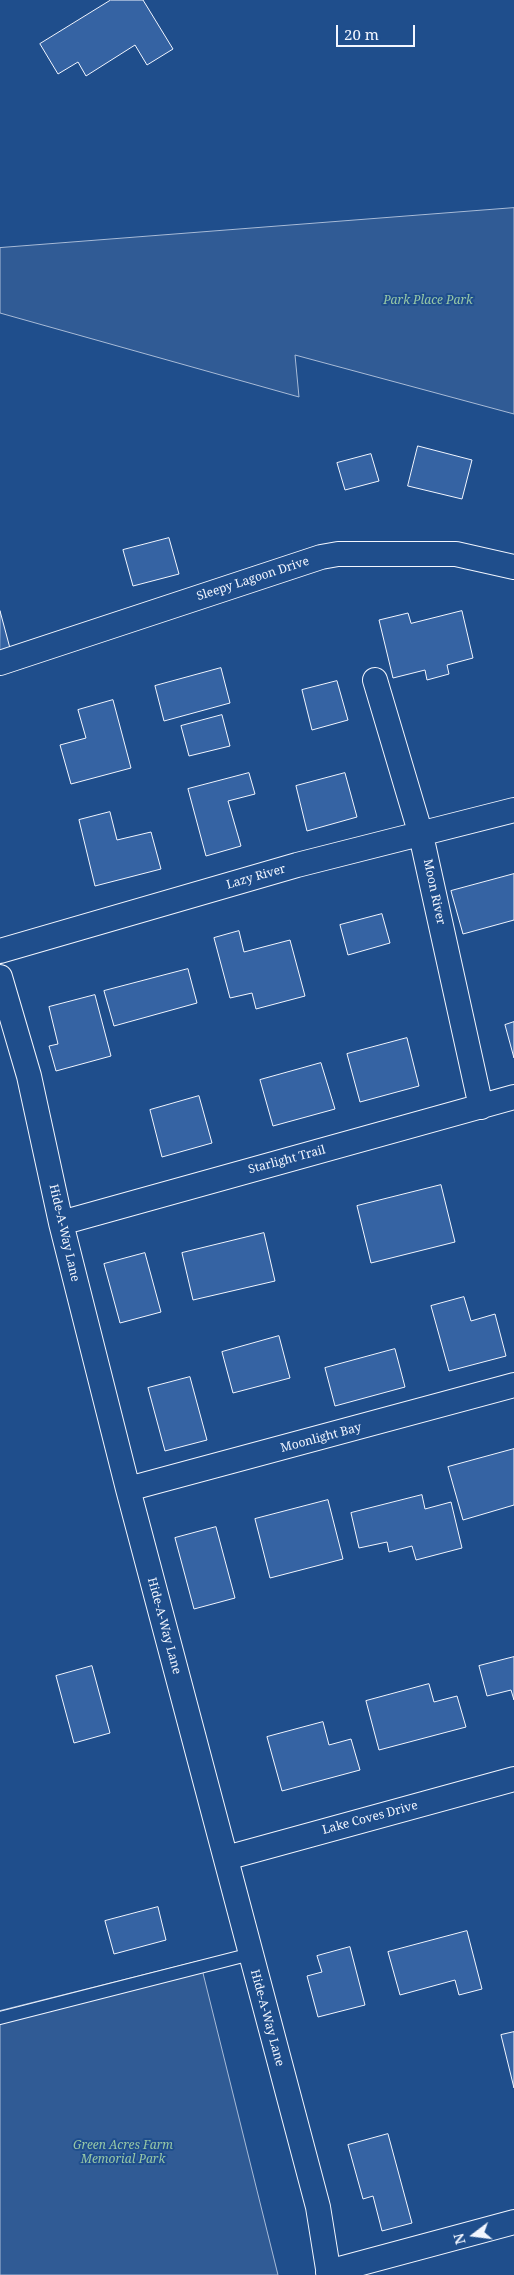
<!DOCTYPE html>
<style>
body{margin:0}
#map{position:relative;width:514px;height:2275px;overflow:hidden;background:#1f4e8c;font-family:"Noto Serif",serif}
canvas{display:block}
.north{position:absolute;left:449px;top:2210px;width:50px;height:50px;-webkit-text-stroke:4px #1f4e8c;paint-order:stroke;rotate:255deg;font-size:14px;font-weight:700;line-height:20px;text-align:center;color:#f2f6ff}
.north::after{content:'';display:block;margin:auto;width:18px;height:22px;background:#f2f6ff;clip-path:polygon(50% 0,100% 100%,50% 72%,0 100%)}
.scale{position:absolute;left:336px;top:25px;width:79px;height:22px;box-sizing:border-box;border:2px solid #f2f6ff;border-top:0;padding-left:6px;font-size:15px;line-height:18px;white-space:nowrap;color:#f2f6ff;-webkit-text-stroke:4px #1f4e8c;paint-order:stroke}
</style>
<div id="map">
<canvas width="514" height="2275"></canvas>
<div class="north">N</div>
<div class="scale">20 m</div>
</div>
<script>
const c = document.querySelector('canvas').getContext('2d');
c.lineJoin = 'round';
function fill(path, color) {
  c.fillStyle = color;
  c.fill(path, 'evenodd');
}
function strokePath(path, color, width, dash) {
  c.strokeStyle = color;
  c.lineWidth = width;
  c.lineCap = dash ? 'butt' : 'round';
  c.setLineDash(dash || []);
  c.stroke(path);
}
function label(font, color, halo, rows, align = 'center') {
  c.font = font + ' "Noto Serif",serif';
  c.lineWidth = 4;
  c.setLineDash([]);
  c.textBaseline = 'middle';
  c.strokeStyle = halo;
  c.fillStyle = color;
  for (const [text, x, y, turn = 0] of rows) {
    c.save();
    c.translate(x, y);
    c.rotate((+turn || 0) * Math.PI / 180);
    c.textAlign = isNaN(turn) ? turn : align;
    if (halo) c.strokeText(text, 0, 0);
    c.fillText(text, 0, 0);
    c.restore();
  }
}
const built = new Path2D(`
 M514,208V414L295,355L299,397L0,313V248Z
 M200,1961L278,2275H0V2011Z`);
fill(built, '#305b95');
strokePath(built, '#a8bbd7', 1);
const building = new Path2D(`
 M111,0H143L173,49L147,65L135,45L86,76L78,62L58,74L40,44Z
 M418,446L472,460L462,499L408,486Z
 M371,454L379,481L345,490L337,463Z
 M169,538L179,574L133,586L123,550Z
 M0,611L11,652L0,655Z
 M462,611L473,658L447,665L449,674L427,680L425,670L393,678L379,620L408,613L411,623Z
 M221,668L230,703L164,721L155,686Z
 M337,681L348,720L312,730L302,690Z
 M113,700L131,768L71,784L60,745L86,738L78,710Z
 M222,715L230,746L189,756L181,726Z
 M249,773L255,794L228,801L241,846L206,856L188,789Z
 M345,773L357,817L307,831L296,786Z
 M110,812L117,840L151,832L161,869L95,886L79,820Z
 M514,874V920L463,934L451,891Z
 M382,914L390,943L348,955L340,925Z
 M239,931L244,952L290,940L305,996L256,1009L252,993L230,998L214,938Z
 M188,969L197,1003L114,1026L104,991Z
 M95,995L111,1056L56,1071L49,1046L58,1044L49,1007Z
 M514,1022V1058L505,1025Z
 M407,1038L419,1086L360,1102L347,1054Z
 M321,1063L335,1109L273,1126L260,1080Z
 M199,1096L212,1143L162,1157L150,1110Z
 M441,1185L455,1242L371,1263L357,1206Z
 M264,1233L275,1281L193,1300L182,1253Z
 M145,1253L161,1312L120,1323L104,1264Z
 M464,1297L471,1321L495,1314L506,1356L449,1371L431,1306Z
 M279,1336L290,1378L233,1393L222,1352Z
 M395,1349L405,1387L335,1406L325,1368Z
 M190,1377L207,1440L165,1451L148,1388Z
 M514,1449V1505L463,1520L448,1467Z
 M422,1495L425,1509L451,1502L462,1548L416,1560L412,1546L389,1552L387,1542L359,1548L351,1513Z
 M328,1500L343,1559L270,1578L255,1519Z
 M216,1527L235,1598L194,1609L175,1538Z
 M514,1657V1700L511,1690L487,1696L479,1666Z
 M92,1666L110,1733L74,1743L56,1676Z
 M429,1684L434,1702L457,1696L466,1727L379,1750L366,1701Z
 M323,1722L329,1745L351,1739L360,1770L282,1791L267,1737Z
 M158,1907L166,1940L114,1954L105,1921Z
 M467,1931L482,1989L459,1995L455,1980L400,1995L388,1952Z
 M350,1947L365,2005L318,2017L307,1976L322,1972L317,1956Z
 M514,2032V2088L501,2035Z
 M388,2134L412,2223L382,2231L373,2196L363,2199L348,2145Z`);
fill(building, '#3563a3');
strokePath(building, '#f2f6ff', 1);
const service = new Path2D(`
 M0,2018L251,1954`);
const minor = new Path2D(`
 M0,663L321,557L338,554H456L514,567
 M375,680L421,835L481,1107
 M0,951L297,865L514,810
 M0,977L29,1076L61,1223L128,1489L318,2207L329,2275
 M61,1223L514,1097
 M128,1489L514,1385
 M226,1858L514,1779
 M328,2272L514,2222`);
strokePath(service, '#f2f6ff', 14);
strokePath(minor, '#f2f6ff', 26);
strokePath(service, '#1f4e8c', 12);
strokePath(minor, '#1f4e8c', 24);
label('italic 12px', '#97c8a6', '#1f4e8c', [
 ["Park Place Park",428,301],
 ["Green Acres Farm",123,2146],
 ["Memorial Park",123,2160]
]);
label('12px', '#f2f6ff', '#1f4e8c', [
 ["Sleepy Lagoon Drive",253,579,-18],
 ["Lazy River",256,877,-16],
 ["Moon River",434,892,78],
 ["Starlight Trail",287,1160,-15],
 ["Hide-A-Way Lane",64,1233,77],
 ["Moonlight Bay",321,1438,-15],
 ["Hide-A-Way Lane",164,1626,75],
 ["Lake Coves Drive",370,1818,-15],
 ["Hide-A-Way Lane",267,2018,75]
]);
</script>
